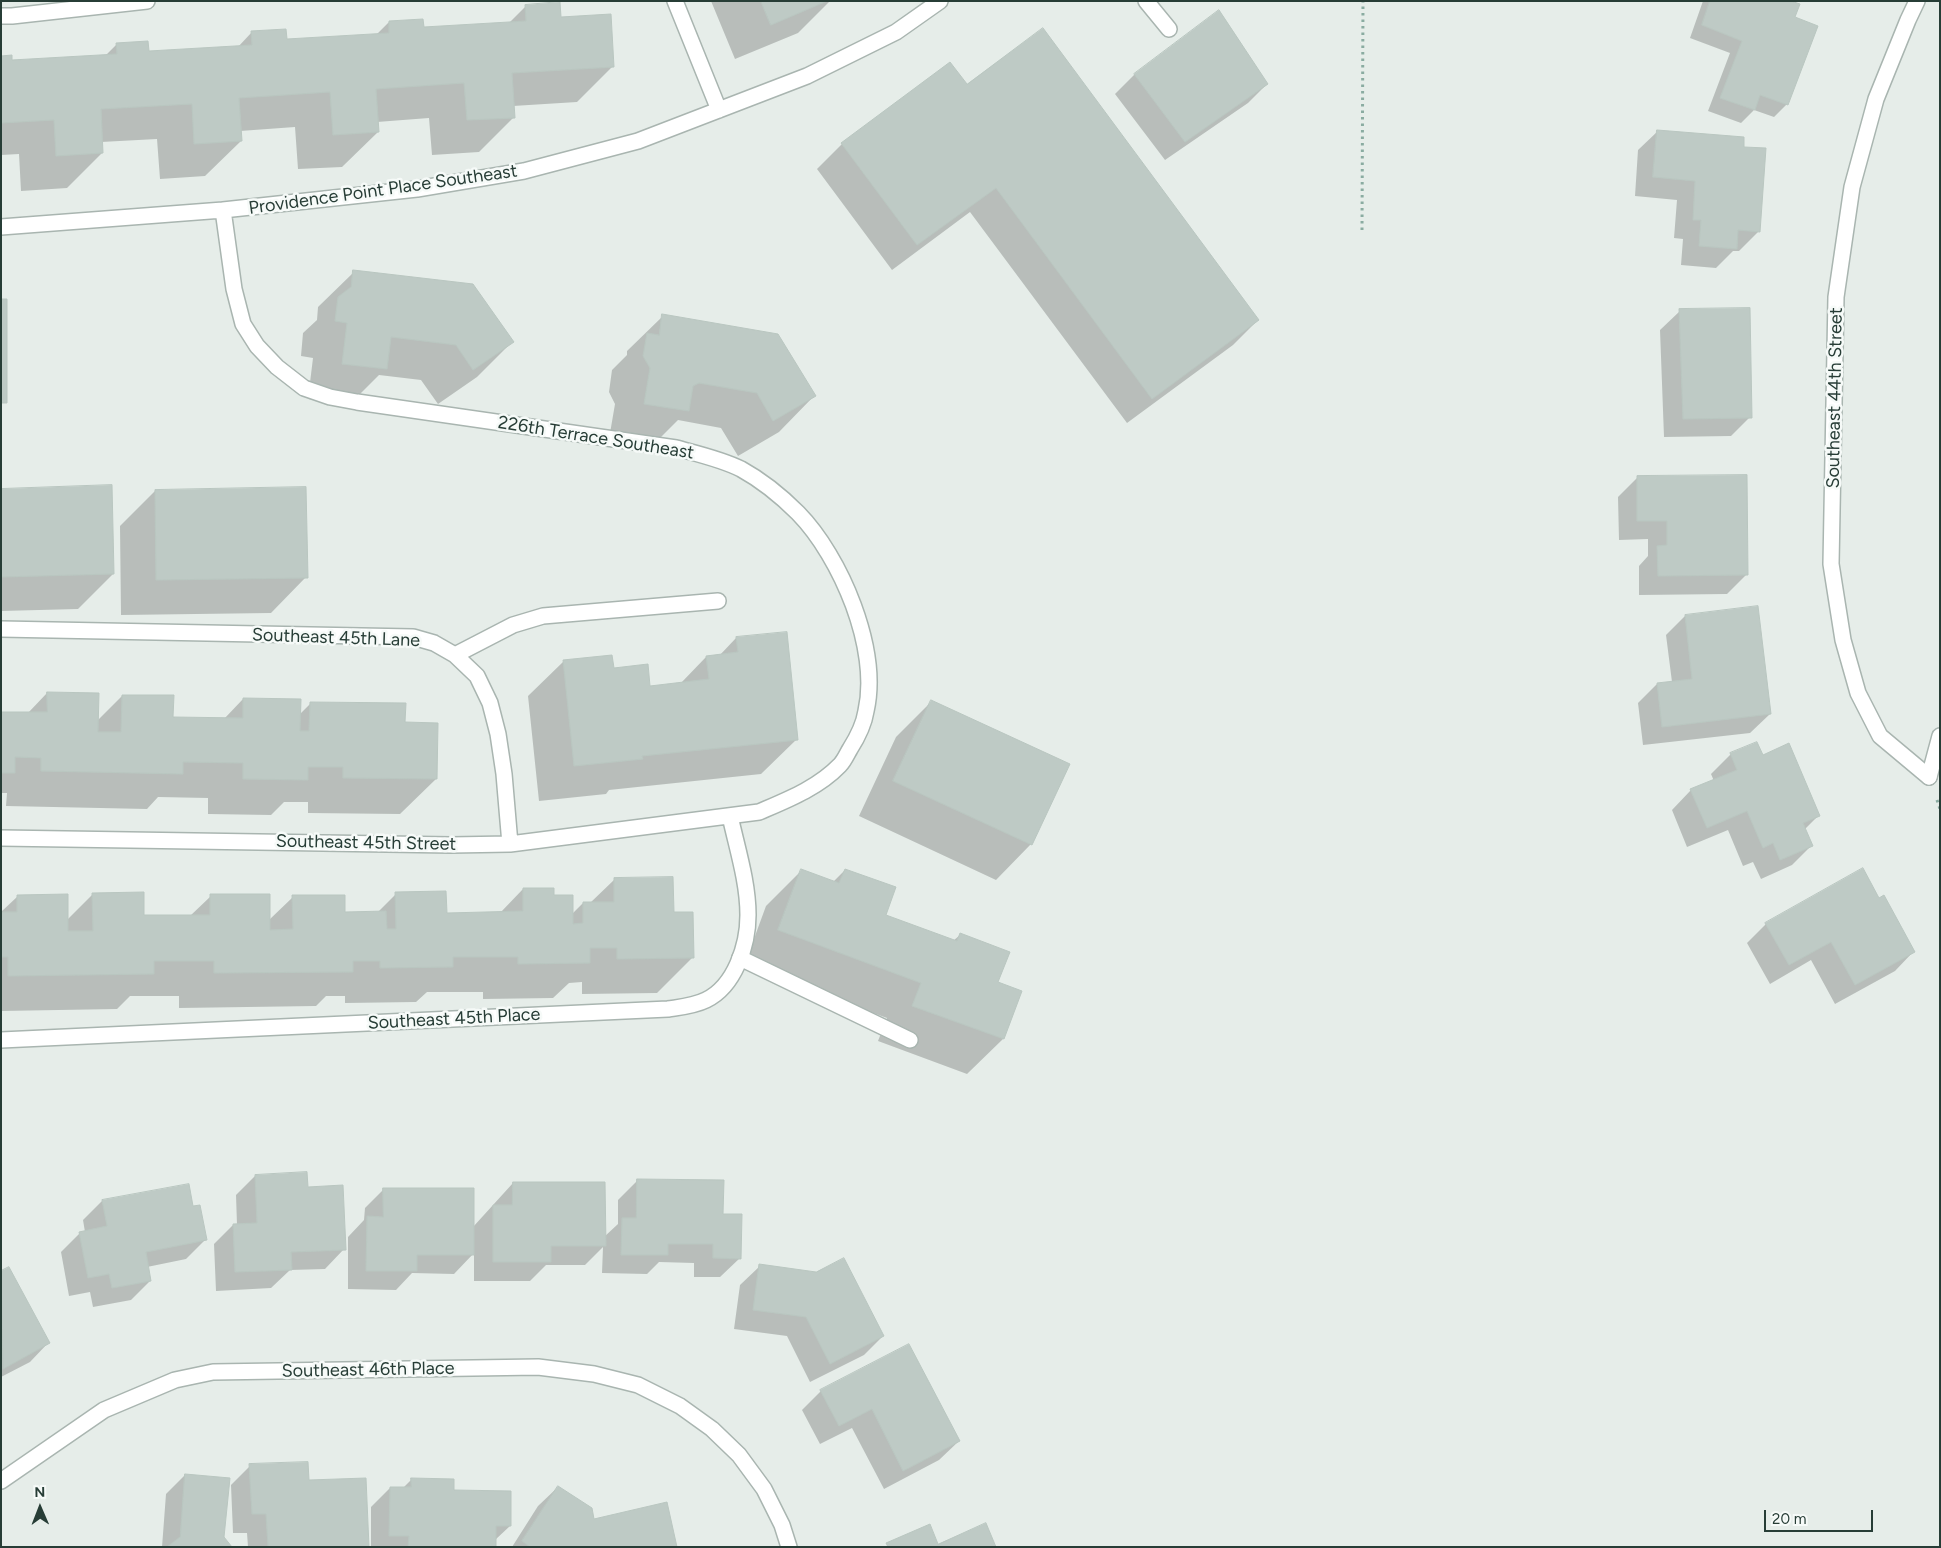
<!DOCTYPE html>
<style>
body{margin:0}
#map{position:relative;width:1941px;height:1548px;overflow:hidden;background:#e6ede9;font-family:Figtree,sans-serif}
canvas{display:block}
.frame{position:absolute;inset:0;border:2px solid #273d36;pointer-events:none}
.north{position:absolute;left:15px;top:1483px;width:50px;height:50px;-webkit-text-stroke:4px #f6faf8;paint-order:stroke;rotate:359deg;font-size:14px;font-weight:700;line-height:20px;text-align:center;color:#273d36}
.north::after{content:'';display:block;margin:auto;width:18px;height:22px;background:#273d36;clip-path:polygon(50% 0,100% 100%,50% 72%,0 100%)}
.scale{position:absolute;left:1764px;top:1510px;width:109px;height:22px;box-sizing:border-box;border:2px solid #273d36;border-top:0;padding-left:6px;font-size:15px;line-height:18px;white-space:nowrap;color:#273d36;-webkit-text-stroke:4px #f6faf8;paint-order:stroke}
</style>
<div id="map">
<canvas width="1941" height="1548"></canvas>
<div class="frame"></div>
<div class="north">N</div>
<div class="scale">20 m</div>
</div>
<script>
const c = document.querySelector('canvas').getContext('2d');
c.lineJoin = 'round';
function fill(path, color) {
  c.fillStyle = color;
  c.fill(path, 'evenodd');
}
function strokePath(path, color, width, dash) {
  c.strokeStyle = color;
  c.lineWidth = width;
  c.lineCap = dash ? 'butt' : 'round';
  c.setLineDash(dash || []);
  c.stroke(path);
}
function label(font, color, halo, rows, align = 'center') {
  c.font = font + ' Figtree,sans-serif';
  c.lineWidth = 5;
  c.setLineDash([]);
  c.textBaseline = 'middle';
  c.strokeStyle = halo;
  c.fillStyle = color;
  for (const [text, x, y, turn = 0] of rows) {
    c.save();
    c.translate(x, y);
    c.rotate((+turn || 0) * Math.PI / 180);
    c.textAlign = isNaN(turn) ? turn : align;
    if (halo) c.strokeText(text, 0, 0);
    c.fillText(text, 0, 0);
    c.restore();
  }
}
fill(new Path2D(`
 M711,1H830L798,33L735,59Z
 M1703,1H1760L1793,18L1787,104L1774,117L1754,110L1741,123L1708,111L1730,53L1690,38Z
 M526,6L560,18L612,67L577,102L513,106L514,117L479,152L432,155L429,118L377,122L378,132L342,167L298,169L295,127L240,131L241,141L205,176L160,179L157,139L101,142L102,153L67,188L21,191L19,154L1,155V57L11,61L105,56L117,44L148,53L237,48L252,32L286,41L376,35L389,22L422,29L508,24Z
 M1218,12L1267,84L1248,103L1165,160L1115,94L1134,75Z
 M967,86L1258,320L1233,345L1127,423L970,212L892,270L817,169L842,144Z
 M1658,131L1742,148L1765,149L1758,232L1739,251H1733L1716,268L1681,265L1683,239L1674,238L1677,200L1635,196L1638,150Z
 M354,272L512,342L477,377L438,404L421,380L379,375L350,404L308,399L313,358L301,356L303,333L317,320L318,307Z
 M1680,311L1750,417L1731,436L1664,437L1660,330Z
 M663,316L814,396L779,432L738,456L721,428L678,420L652,446L609,439L615,404L609,392L612,370L627,355V351Z
 M1637,478L1747,574L1727,594L1639,595V566L1648,556V539L1619,540L1618,497Z
 M1,490L113,574L78,609L1,611Z
 M155,491L306,577L271,613L121,615L120,526Z
 M1685,616L1770,714L1750,733L1643,745L1638,703L1657,684L1672,682L1666,635Z
 M736,638L797,739L761,774L609,790L606,794L539,801L528,696L564,661L649,687L680,684L706,657L719,656Z
 M47,693L97,721L122,696L172,718L224,719L243,699L299,715L311,703L404,723L436,779L400,814L308,813V802H284L271,815L208,814V798L158,797L147,809L6,806L7,793H1V713H28Z
 M931,702L1031,844L996,880L859,816L896,737Z
 M1757,744L1762,756L1818,816L1804,830L1811,846L1792,865L1761,879L1753,862L1743,866L1728,830L1687,847L1672,810L1691,790L1714,781L1711,774L1730,755Z
 M845,870L884,916L953,941L960,935L997,983L1020,992L1003,1039L967,1074L878,1041L887,1018L744,966L766,906L801,871L833,882Z
 M615,879L673,913L692,958L657,993L582,994V982L569,983L553,998L483,999V992H427L416,1002L345,1003V996H326L316,1006L179,1008V996H130L117,1009L1,1011V912L18,896L67,920L93,894L142,917L190,916L211,896L269,920L293,897L344,913H377L396,894L446,914L500,913L523,889L553,896L572,914L583,903H590Z
 M1766,924L1914,951L1895,971L1835,1004L1811,960L1770,984L1747,943Z
 M255,1176L307,1188L344,1249L325,1269L290,1270L271,1288L216,1291L214,1244L233,1225H237L236,1195Z
 M637,1181L722,1215L740,1258L720,1277H694V1263L659,1262L647,1274L602,1273L603,1247L585,1265H546L530,1281H474V1253L454,1274L412,1273L396,1290L348,1289V1237L364,1220L365,1208L384,1189L473,1227L513,1183L604,1237L618,1224V1200Z
 M102,1201L205,1240L186,1259L147,1267L150,1281L131,1300L93,1307L90,1292L69,1296L61,1252L80,1233L85,1232L83,1220Z
 M760,1266L883,1336L864,1355L810,1382L787,1336L734,1329L740,1285Z
 M1,1272L49,1342L30,1362L1,1377Z
 M908,1346L959,1441L939,1460L884,1489L852,1428L820,1444L802,1410L821,1391Z
 M250,1466L307,1482L367,1547H248L247,1533H233L231,1485Z
 M185,1475L223,1537L231,1547H162L166,1494Z
 M411,1480L453,1492L510,1526L495,1540V1547H371V1507L390,1488H403Z
 M558,1487L594,1520L676,1547H512L538,1506Z`), '#0003');
const building = new Path2D(`
 M761,1H827L771,25Z
 M1710,1H1791L1800,4L1795,17L1818,26L1788,105L1760,95L1755,110L1720,98L1742,41L1702,25Z
 M560,2L561,17L611,14L614,67L512,73L515,118L467,120L464,83L376,89L379,132L333,135L330,92L239,98L242,141L194,144L192,104L101,109L103,153L56,156L54,120L1,123V56L12,55V60L117,54L116,43L148,41L149,51L252,45L251,31L286,29L287,39L389,33V21L423,19L424,27L526,21L525,5Z
 M1219,10L1268,84L1185,142L1134,74Z
 M1043,28L1259,320L1152,399L996,188L917,245L841,143L950,62L967,84Z
 M1657,130L1744,137V147L1766,148L1760,232L1738,230L1737,249L1699,246L1701,220H1693L1695,181L1653,177Z
 M353,270L473,284L514,342L473,370L456,345L391,337L387,369L342,364L347,323L335,321L338,297L351,287Z
 M1,299H7V403H1Z
 M1750,308L1752,418L1683,419L1679,309Z
 M662,314L778,334L816,396L773,421L757,393L699,383L693,386L689,411L644,404L650,368L643,356L647,333L659,335Z
 M1747,475L1748,575L1658,576L1657,546L1667,545V521H1637V476Z
 M112,485L114,574L1,577V489Z
 M306,487L308,578L156,580L155,490Z
 M1758,606L1771,714L1662,727L1657,683L1692,679L1685,615Z
 M787,632L798,740L642,756L643,759L574,766L563,660L612,655L614,668L648,664L650,686L709,679L706,656L738,652L736,637Z
 M47,692L99,693L98,732H121L122,695H174L173,717L243,718V698L301,699L300,731H309L310,702L406,703L405,722L438,723L437,779L343,778V767H308V780L243,779V763L183,762V774L41,771V758L15,757V773H1V712H47Z
 M931,700L1070,764L1032,845L893,781Z
 M1757,742L1763,755L1789,743L1820,816L1803,823L1813,846L1780,860L1773,843L1763,848L1747,811L1707,828L1690,789L1737,770L1730,753Z
 M1863,868L1879,898L1884,895L1915,952L1855,985L1831,942L1789,965L1765,923Z
 M801,869L839,883L845,869L896,887L886,915L957,941L960,933L1010,952L998,982L1022,991L1004,1039L912,1006L921,983L778,930Z
 M673,877L674,912H693L694,958L617,959V948H590V963L518,964V957H453V967L380,968V961H353V972L214,973V961H154V974L8,976V957H1V912H17V895L68,894V931H93L92,893L144,892V915H210V894H270V930L293,929L292,895H345V912L386,911L387,929H396L395,892L446,891L447,913L523,911V888H554V895H573V924L583,923V902H614V878Z
 M307,1172L308,1187L343,1185L346,1250L291,1252L292,1270L235,1272L233,1224L257,1223L255,1175Z
 M637,1179L724,1180L723,1214H742L741,1259L713,1258V1244H668V1255H621L622,1218H636Z
 M513,1182H605L606,1246H551V1262H493V1205H512Z
 M189,1184L193,1206L200,1205L207,1240L146,1252L151,1281L112,1288L109,1274L88,1278L79,1232L107,1226L102,1200Z
 M383,1188H474V1255H417V1271H366L367,1216L383,1217Z
 M844,1258L884,1336L830,1364L806,1317L753,1310L759,1264L816,1272Z
 M9,1267L50,1343L3,1369L1,1271Z
 M909,1344L960,1441L903,1471L872,1409L839,1426L820,1390Z
 M308,1462L309,1480L366,1478L369,1547H268L266,1514H252L249,1464Z
 M185,1474L230,1478L224,1537L232,1547H167L180,1537Z
 M411,1478L454,1479V1490L511,1491V1526H496V1547H408L409,1536H389L390,1487H411Z
 M558,1486L592,1508L594,1519L667,1502L677,1547H530L522,1541Z
 M986,1523L996,1547H888L886,1543L930,1524L938,1544Z`);
fill(building, '#becac5');
strokePath(building, '#b9c6c0', 1);
const lane = new Path2D(`
 M1146,1L1169,29
 M1929,777L1940,736
 M740,958L910,1040`);
const street = new Path2D(`
 M675,1L719,110
 M1917,1L1908,20L1876,99L1852,187L1836,297L1831,564L1843,640L1858,693L1880,736L1929,777
 M1,16H12L147,1
 M1,227L223,210L417,189L524,171L638,141L807,76L896,32L940,1
 M1,629L413,637L434,643L455,655L513,625L543,616L718,601
 M455,655L477,676L490,703L498,734L504,774L510,844
 M1,838L451,845L510,844L759,812C787,800 818,788 840,765C844,761 847,754 850,749C857,738 864,724 866,711C880,649 841,557 798,513C782,497 761,480 741,469C721,459 698,454 676,448L357,402L330,397L304,388L277,367L257,346L243,324L234,289L223,210
 M1,1040L668,1009C681,1007 694,1006 706,1000C735,986 748,945 748,915C748,882 737,848 730,816
 M1,1481L104,1410L175,1380L213,1372L538,1367L594,1374L638,1385L680,1406L712,1429L739,1455L764,1489L782,1525L789,1547`);
strokePath(lane, '#a9b5b0', 18);
strokePath(street, '#a9b5b0', 18);
strokePath(new Path2D(`
 M1362,230L1363,1
 M1937,800L1940,809`), '#8aaca1', 3, [2.5, 4]);
strokePath(lane, '#fff', 15);
strokePath(street, '#fff', 15);
label('18px', '#273d36', '#f6faf8', [
 ["Providence Point Place Southeast",383,190,-8],
 ["Southeast 44th Street",1835,398,-89],
 ["226th Terrace Southeast",596,438,9],
 ["Southeast 45th Lane",336,638,2],
 ["Southeast 45th Street",366,843,1],
 ["Southeast 45th Place",454,1019,-3],
 ["Southeast 46th Place",368,1370,-1]
]);
</script>
